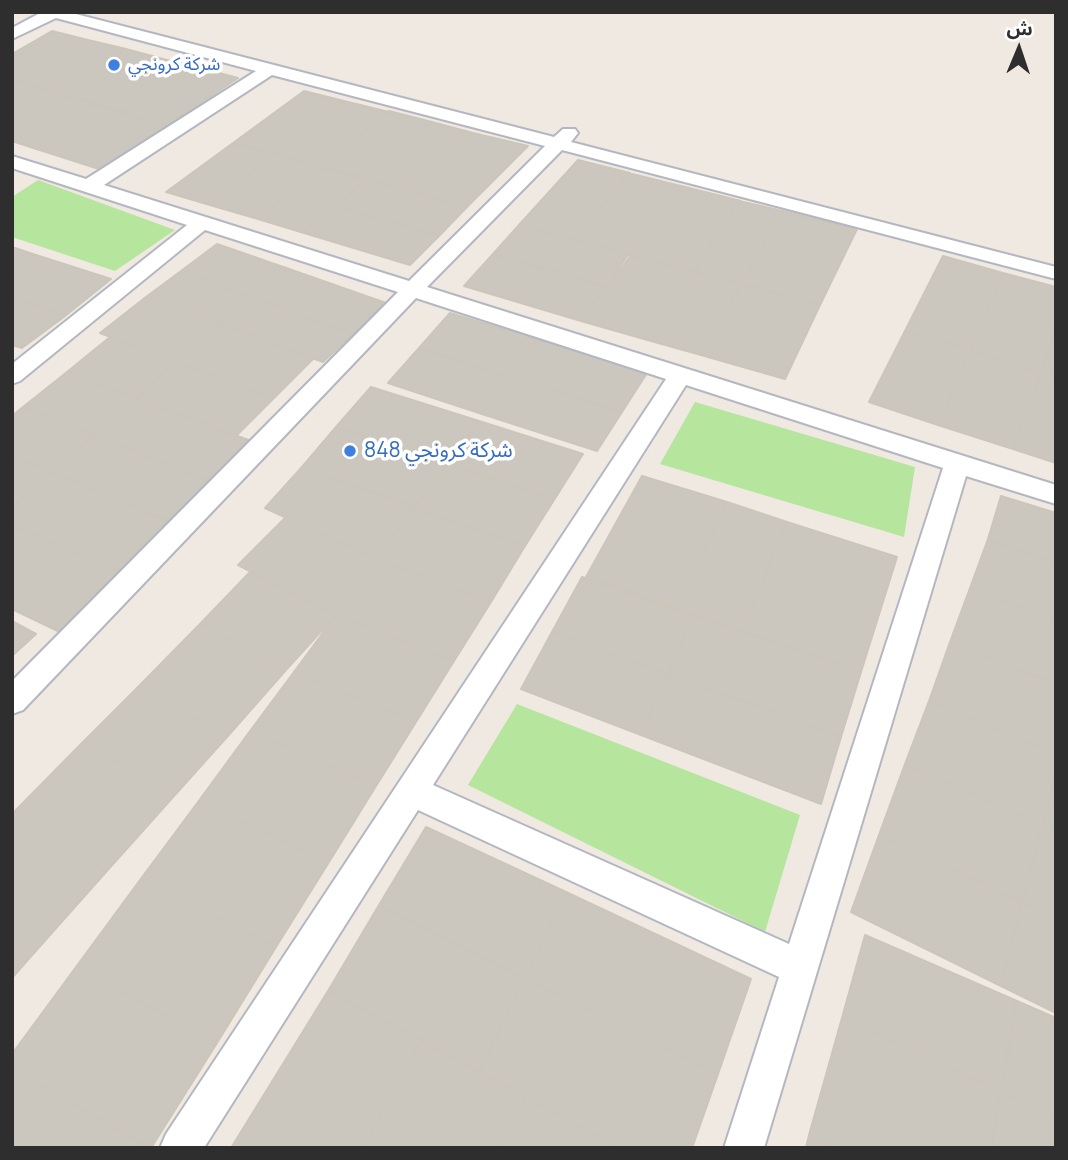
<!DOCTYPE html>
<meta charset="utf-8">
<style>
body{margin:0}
#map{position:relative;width:1068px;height:1160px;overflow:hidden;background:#efe9e1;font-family:Manrope,"Noto Sans Arabic",sans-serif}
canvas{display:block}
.frame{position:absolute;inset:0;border:14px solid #2e2e2e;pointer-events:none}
.north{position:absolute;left:984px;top:14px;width:70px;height:70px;-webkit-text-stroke:5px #fff;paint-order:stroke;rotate:2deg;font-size:19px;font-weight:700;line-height:28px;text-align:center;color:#2e2e2e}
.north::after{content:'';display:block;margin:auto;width:24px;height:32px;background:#2e2e2e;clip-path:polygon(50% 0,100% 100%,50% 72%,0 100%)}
</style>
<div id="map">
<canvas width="1068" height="1160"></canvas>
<div class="frame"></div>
<div class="north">ش</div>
</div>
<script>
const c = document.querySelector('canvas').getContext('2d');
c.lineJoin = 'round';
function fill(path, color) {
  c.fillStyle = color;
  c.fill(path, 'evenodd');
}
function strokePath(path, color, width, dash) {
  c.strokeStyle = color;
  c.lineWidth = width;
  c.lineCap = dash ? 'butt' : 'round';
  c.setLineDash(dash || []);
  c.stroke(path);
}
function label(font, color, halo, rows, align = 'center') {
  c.font = font + ' Manrope,"Noto Sans Arabic",sans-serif';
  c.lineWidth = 7;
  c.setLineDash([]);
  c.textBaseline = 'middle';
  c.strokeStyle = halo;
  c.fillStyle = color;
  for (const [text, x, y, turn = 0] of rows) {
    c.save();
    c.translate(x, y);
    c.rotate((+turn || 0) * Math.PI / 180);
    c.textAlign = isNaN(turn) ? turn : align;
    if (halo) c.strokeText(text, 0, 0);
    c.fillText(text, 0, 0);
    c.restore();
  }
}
fill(new Path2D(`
 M38,180L175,230L115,271L12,237V197Z
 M695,402L915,467L904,537L660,464Z
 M517,704L800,815L765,932L468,785Z`), '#b6e59e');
const building = new Path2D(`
 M52,31L88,40L17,82L12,80V54Z
 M88,40L126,49L54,92L17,82Z
 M126,49L163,59L92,103L54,92Z
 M163,59L196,67L125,113L90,104Z
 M196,67L238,78L167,126L125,113Z
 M17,82L54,92L12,116V84Z
 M304,91L344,101L275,154L233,143Z
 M54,92L92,103L21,144L12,141V116Z
 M344,101L389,112L322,167L275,154Z
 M92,103L167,126L99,169L21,144Z
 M389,111L432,122L366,179L322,167Z
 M432,122L473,133L409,191L366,179Z
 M473,133L528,146L467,207L409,191Z
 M233,143L275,154L210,205L166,192Z
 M275,154L322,167L258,219L210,205Z
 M578,160L630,173L574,240L519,225Z
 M322,167L366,179L304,233L258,219Z
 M628,173L681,186L631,255L574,240Z
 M366,179L467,207L439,236L335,206Z
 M681,186L741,201L694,272L631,255Z
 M739,201L783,211L741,284L694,272Z
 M335,206L439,236L410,265L304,233Z
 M783,211L857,229L820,305L741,284Z
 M519,225L631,255L607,287L493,254Z
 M217,244L289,269L254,298L181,271Z
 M12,247L39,256L12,275Z
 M493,254L607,287L581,321L464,286Z
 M628,255L694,272L651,341L581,321Z
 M39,256L111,279L65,316L12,297V275Z
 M943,256L1003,273L970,350L905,331Z
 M289,269L386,303L353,334L254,298Z
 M181,271L254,298L221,324L146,297Z
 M694,272L741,284L701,355L651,341Z
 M1003,273L1056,287V330L1041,372L970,350Z
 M741,284L820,305L785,379L701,355Z
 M12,297L65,316L22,348L12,345Z
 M146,297L221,324L176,362L100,333Z
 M254,298L353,334L323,362L221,324Z
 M450,313L539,340L510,377L419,348Z
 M221,324L314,358L274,398L176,362Z
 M1056,330V376L1041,372Z
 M905,331L970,350L938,425L869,402Z
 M110,337L176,362L136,398L67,372Z
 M539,340L647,373L622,412L510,377Z
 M419,348L510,377L482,414L388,383Z
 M970,350L1041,372L1013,449L938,425Z
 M176,362L274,398L236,436L136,398Z
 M67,372L136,398L94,435L23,407Z
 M1041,372L1056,376V463L1013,449Z
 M510,377L622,412L597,451L482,414Z
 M371,387L479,421L447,464L336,427Z
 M136,398L251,441L211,482L94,435Z
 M23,407L94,435L52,472L12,456V416Z
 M479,421L583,454L554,500L447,464Z
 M336,427L447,464L414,507L302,467Z
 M94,435L211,482L173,523L52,472Z
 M12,456L52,472L12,507Z
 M447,464L554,500L525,546L414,508Z
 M302,467L414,507L376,559L265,508Z
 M52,472L173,523L123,574L12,525V507Z
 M642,476L727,502L677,608L586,577Z
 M1001,496L1056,513V561L988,539Z
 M727,502L787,522L742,631L677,608Z
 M414,508L525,546L491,602L376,559Z
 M286,517L376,559L336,615L238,565Z
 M787,522L897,557L861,672L742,631Z
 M12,525L123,574L64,634L12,609Z
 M988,539L1056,563V621L970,588Z
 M376,559L491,602L454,661L336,615Z
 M250,572L336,615L286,670L200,624Z
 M582,577L694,615L668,674L552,632Z
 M970,588L1056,621V684L950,642Z
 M336,615L454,661L416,722L294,672Z
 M694,615L861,672L841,737L668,674Z
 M12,621L36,634L12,656Z
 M200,624L286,670L227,737L139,686Z
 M552,632L668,674L641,735L521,689Z
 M950,642L1056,684V754L929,701Z
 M294,672L416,722L376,786L250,731Z
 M668,674L841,737L821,804L641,735Z
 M139,686L227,737L174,796L84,741Z
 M929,701L1056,754V775L1042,825L905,764Z
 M250,731L376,786L329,862L198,802Z
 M84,741L174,796L106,872L15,811Z
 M905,764L1042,825L1022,902L879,835Z
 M1056,775V831L1042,825Z
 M198,802L329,862L276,947L140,880Z
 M15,811L106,872L26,962L12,952V814Z
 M1042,825L1056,831V918L1022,902Z
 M426,827L566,892L525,978L379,905Z
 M879,835L1022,902L1001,986L851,912Z
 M140,880L276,947L217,1043L76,967Z
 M566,892L751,979L718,1074L525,978Z
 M1022,902L1056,918V1013L1001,986Z
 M379,905L525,978L479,1072L328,991Z
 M865,935L1017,1001L1001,1092L842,1018Z
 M12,952L26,962L12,978Z
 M76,967L217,1043L151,1148L12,1068V1054Z
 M525,978L718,1074L692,1148H620L479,1072Z
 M328,991L421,1040L364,1148H231Z
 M1017,1001L1056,1018V1117L1001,1092Z
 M842,1018L1001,1092L991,1148H836L809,1135Z
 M421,1040L526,1097L503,1148H364Z
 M12,1068L148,1148H12Z
 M1001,1092L1056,1117V1148H991Z
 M526,1097L620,1148H503Z
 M809,1135L836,1148H806Z`);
fill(building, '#cbc7bf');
strokePath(building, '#cbc5ba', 2);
const minor = new Path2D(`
 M42,12H68L554,137L563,129H575L578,133L571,142L1056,267V279L562,150L427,287L1056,485V504L966,476L764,1148H724L779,977L418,810L204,1148H160L166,1134L666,379L416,298L23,710L12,714V681L398,292L205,230L20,381L12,384V364L187,225L12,168V156L86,179L256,71L56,18L12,39V28ZM272,75L545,146L409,281L104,185ZM686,385L943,468L789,944L433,785Z`);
strokePath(minor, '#b4b7c1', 4);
fill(minor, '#fff');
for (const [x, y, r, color] of [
 [114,65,7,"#3f7fe0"],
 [350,451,7,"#3f7fe0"]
]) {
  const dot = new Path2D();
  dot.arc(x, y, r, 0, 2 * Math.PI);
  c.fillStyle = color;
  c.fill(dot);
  strokePath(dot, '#fff', 2.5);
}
label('18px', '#366cbe', '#fff', [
 ["شركة كرونجي",128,65]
], 'left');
label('21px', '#366cbe', '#fff', [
 ["شركة كرونجي 848",364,451]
], 'left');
</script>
